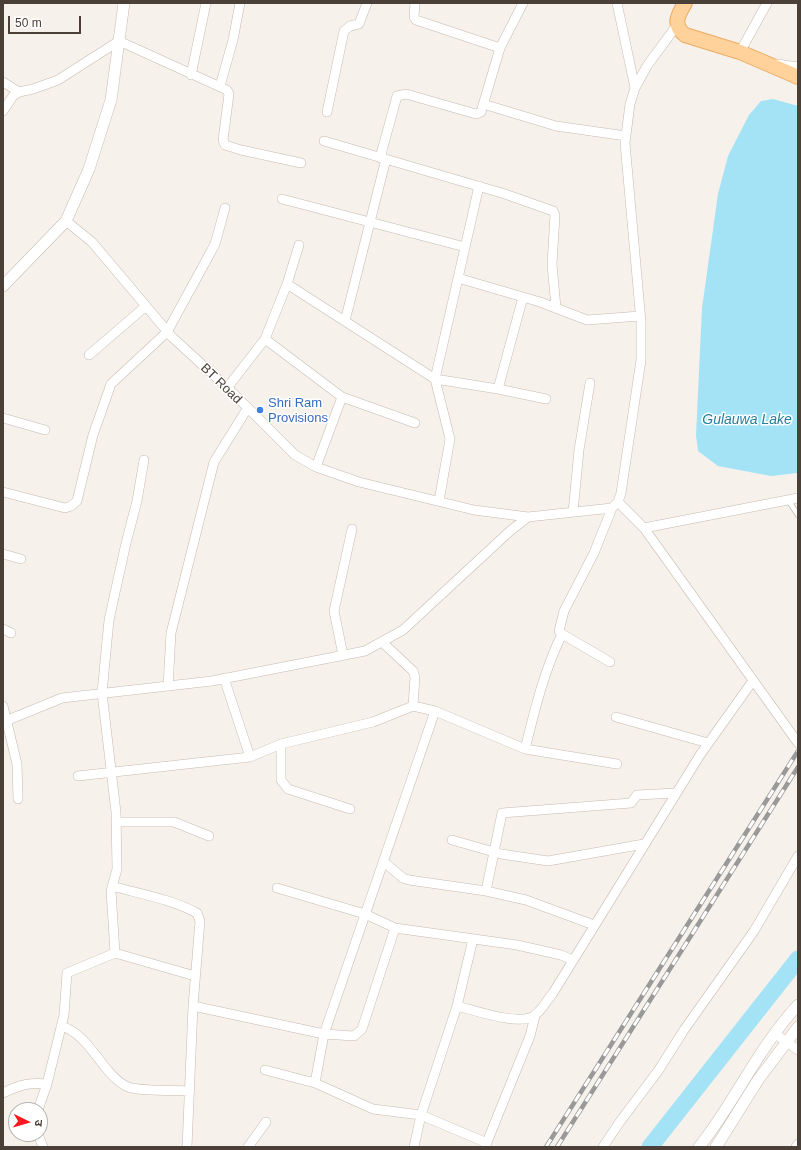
<!DOCTYPE html>
<meta charset="utf-8">
<style>
body{margin:0}
#map{position:relative;width:801px;height:1150px;overflow:hidden;background:#f6f1eb;font-family:Arial,"Noto Sans Devanagari",sans-serif}
canvas{display:block}
.frame{position:absolute;inset:0;border:4px solid #4b4038;pointer-events:none}
.north{position:absolute;left:8px;top:1102px;width:40px;height:40px;box-sizing:border-box;background:#fff;border:1px solid #b7b3af;border-radius:50%;rotate:95deg;font-size:11px;font-weight:700;line-height:16px;text-align:center;color:#4b4038}
.north::after{content:'';display:block;margin:auto;width:14px;height:18px;background:#ff191e;clip-path:polygon(50% 0,100% 100%,50% 72%,0 100%)}
.scale{position:absolute;left:8px;top:16px;width:73px;height:18px;box-sizing:border-box;border:2px solid #4b4038;border-top:0;padding-left:5px;font-size:12px;line-height:14px;white-space:nowrap;color:#4b4038;-webkit-text-stroke:3px #fff;paint-order:stroke}
</style>
<div id="map">
<canvas width="801" height="1150"></canvas>
<div class="frame"></div>
<div class="north">उ</div>
<div class="scale">50 m</div>
</div>
<script>
const c = document.querySelector('canvas').getContext('2d');
c.lineJoin = 'round';
function fill(path, color) {
  c.fillStyle = color;
  c.fill(path, 'evenodd');
}
function strokePath(path, color, width, dash) {
  c.strokeStyle = color;
  c.lineWidth = width;
  c.lineCap = dash ? 'butt' : 'round';
  c.setLineDash(dash || []);
  c.stroke(path);
}
function label(font, color, halo, rows, align = 'center') {
  c.font = font + ' Arial,sans-serif';
  c.lineWidth = 3;
  c.setLineDash([]);
  c.textBaseline = 'middle';
  c.strokeStyle = halo;
  c.fillStyle = color;
  for (const [text, x, y, turn = 0] of rows) {
    c.save();
    c.translate(x, y);
    c.rotate((+turn || 0) * Math.PI / 180);
    c.textAlign = isNaN(turn) ? turn : align;
    if (halo) c.strokeText(text, 0, 0);
    c.fillText(text, 0, 0);
    c.restore();
  }
}
fill(new Path2D(`
 M773,99L798,106V473L771,476L718,466L698,451L696,435L702,308L718,194L728,156L749,115L761,101Z`), '#a4e3f6');
strokePath(new Path2D(`
 M650,1147L798,959`), '#a4e3f6', 17);
const service = new Path2D(`
 M788,500L798,515`);
const minor = new Path2D(`
 M415,3L414,17L416,20L500,48
 M617,3L635,88
 M740,52L767,3
 M777,64L798,67
 M191,75L206,3
 M3,82L19,92
 M220,86L233,40L240,3
 M483,104L556,126L626,136
 M3,111L13,96L19,92L33,89L58,80L119,41L227,90L229,94L223,140L225,145L241,150L301,163
 M327,112L344,31L350,26L359,24L367,3
 M324,141L505,194L553,211L555,215L552,264L556,308
 M380,158L397,96L406,94L476,114L481,112L500,48L523,3
 M282,199L465,247
 M66,221L92,242L172,337L233,393L295,455L316,467L359,482L474,510L528,517
 M458,278L540,302L587,320L640,316
 M287,284L299,245
 M345,321L386,159
 M265,339L342,397L415,423
 M89,355L146,306
 M227,388L265,339L287,284L435,379L498,389L546,399
 M498,389L523,297
 M3,418L45,430
 M316,467L342,397
 M3,492L65,508L71,506L77,501L93,435L111,384L167,332L208,257L215,244L225,208
 M439,501L450,439L435,379L479,186
 M618,502L644,528L798,743
 M573,512L579,450L590,383
 M644,528L798,498
 M3,554L21,559
 M3,629L11,633
 M382,642L413,671L415,677L413,706
 M343,655L334,611L352,529
 M610,662L562,634L559,631L564,611L594,553L612,508
 M224,678L250,757
 M168,686L171,633L214,462L247,409
 M3,706L17,764L18,799
 M616,717L708,743
 M3,722L62,698L212,681L365,651L403,630L510,531L528,517L612,508L618,502L621,493L641,360V322L625,143L630,104L635,88L647,66L677,25
 M281,744V780L288,789L350,809
 M525,749C535,709 544,671 562,634
 M78,776L250,757L281,744L373,722L413,706L435,711L525,749L617,764
 M116,822H174L209,836
 M452,840L501,854L548,861L644,844
 M384,862L403,878L409,880L486,891L526,900L594,925
 M112,886C140,894 171,899 197,913L200,921L193,1006L187,1147
 M277,888L365,914L395,928L517,945L561,955L573,960
 M486,891L502,813L631,803L637,795L676,793
 M115,953L195,976
 M193,1006L324,1034L354,1036L362,1029L395,928
 M457,1006C474,1010 521,1027 535,1015C542,1010 547,1000 553,993L700,755L752,682
 M61,1026C90,1034 102,1074 126,1086C137,1092 176,1090 190,1091
 M774,1033L798,1050
 M265,1070L315,1083L373,1109L421,1115L487,1143
 M315,1083L324,1034L435,711
 M47,1084L64,1015L67,973L115,953L111,891L117,869L116,812L102,693L109,620L126,543L137,501L144,460
 M3,1093C19,1085 30,1082 47,1084L38,1110
 M38,1134L43,1147
 M248,1147L266,1122
 M414,1147L421,1115L457,1006L473,939
 M485,1147L530,1036L535,1016
 M603,1147L619,1123L658,1071L684,1030L754,931L798,856
 M796,1147L798,1144`);
const tertiary = new Path2D(`
 M3,286L66,221L89,169L111,100L124,3
 M699,1147C735,1102 758,1048 798,1005
 M716,1147L758,1080L798,1027`);
const primary = new Path2D(`
 M685,3C678,15 672,25 685,35L740,52L798,77`);
strokePath(service, '#c6baaf', 6);
strokePath(minor, '#c6baaf', 10);
strokePath(tertiary, '#c6baaf', 12);
strokePath(primary, '#edab62', 16);
strokePath(service, '#fff', 4.5);
strokePath(minor, '#fff', 9);
strokePath(tertiary, '#fff', 11);
strokePath(primary, '#ffd19b', 14);
const rail = new Path2D(`
 M546,1147L798,751
 M557,1147L798,767`);
strokePath(rail, '#999', 4.5);
strokePath(rail, '#fff', 3, [9]);
for (const [x, y, r, color] of [
 [260,410,4,"#3f7fe0"]
]) {
  const dot = new Path2D();
  dot.arc(x, y, r, 0, 2 * Math.PI);
  c.fillStyle = color;
  c.fill(dot);
  strokePath(dot, '#fff', 1.5);
}
label('13px', '#4b4038', '#fff', [
 ["BT Road",221,384,44]
]);
label('13px', '#366cbe', '#fff', [
 ["Shri Ram",268,403],
 ["Provisions",268,418]
], 'left');
label('italic 14px', '#237f9d', '#fff', [
 ["Gulauwa Lake",747,420]
]);
</script>
